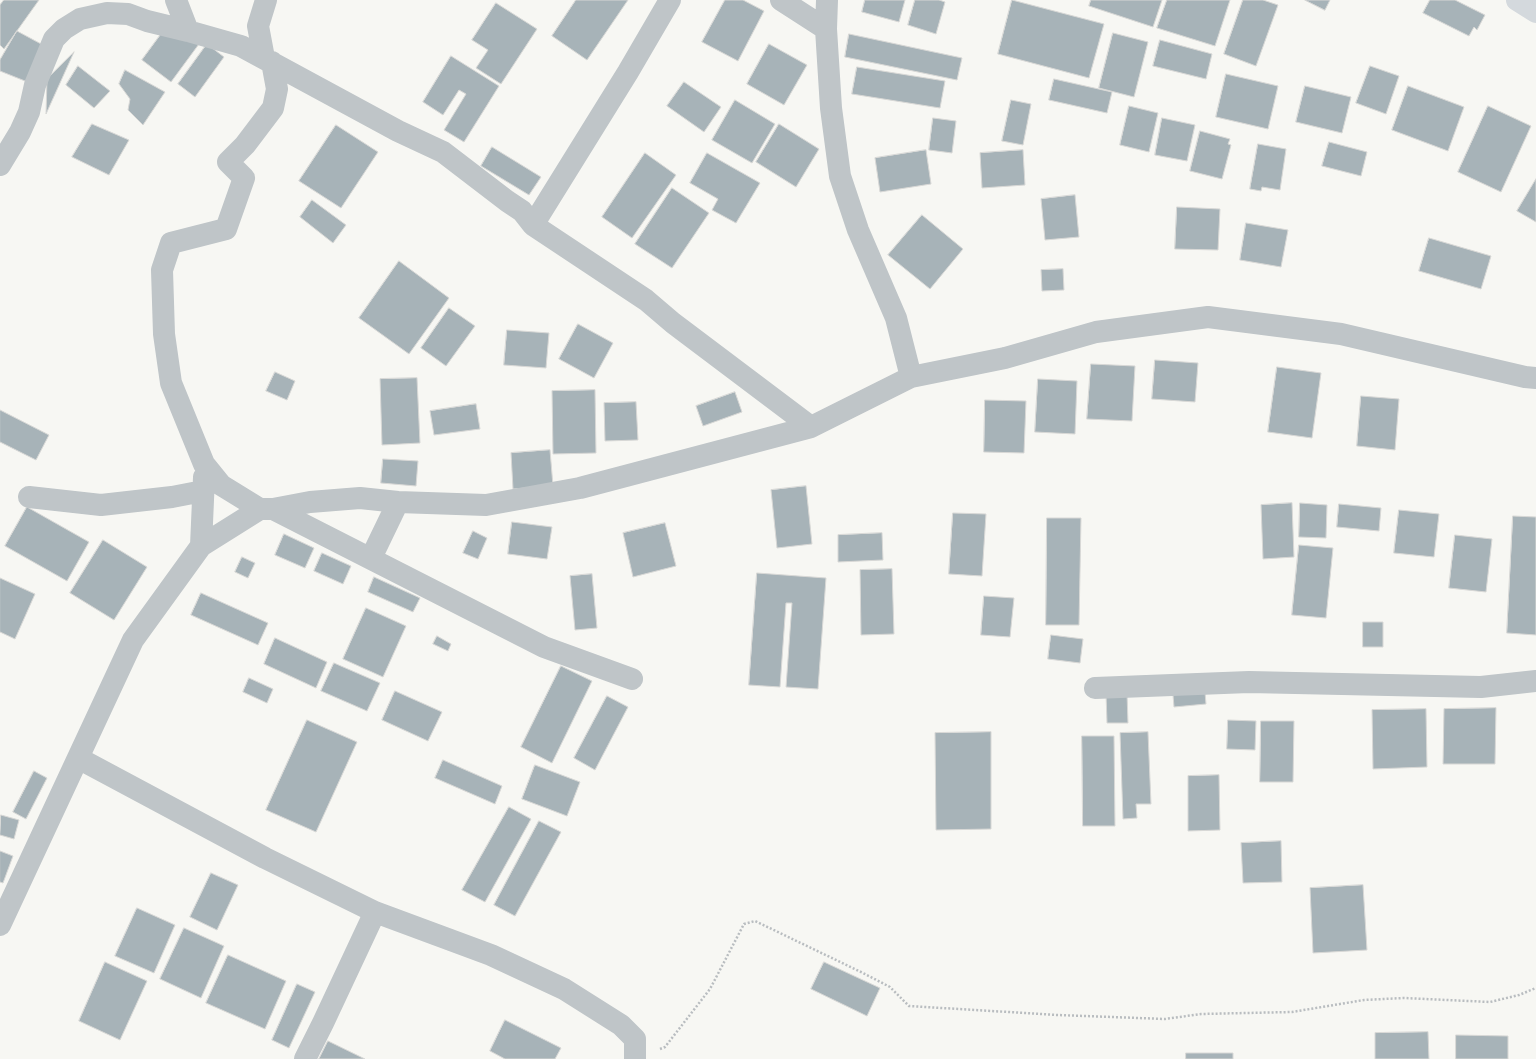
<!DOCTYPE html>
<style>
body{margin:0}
canvas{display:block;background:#f7f7f3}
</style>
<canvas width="1536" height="1059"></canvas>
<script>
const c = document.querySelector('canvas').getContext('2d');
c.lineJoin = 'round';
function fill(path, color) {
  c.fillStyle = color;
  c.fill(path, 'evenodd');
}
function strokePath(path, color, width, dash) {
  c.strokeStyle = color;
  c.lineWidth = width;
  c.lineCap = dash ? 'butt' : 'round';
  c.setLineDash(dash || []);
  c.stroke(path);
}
const building = new Path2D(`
 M4,0H39L4,49L0,45V5Z
 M576,0H628L587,60L552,36Z
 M725,0H743L764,11L738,61L702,42Z
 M865,0H905L899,22L862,12Z
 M915,0H939L945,2L936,34L908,25Z
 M1012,0L1104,24L1089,78L998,54Z
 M1091,0H1162L1153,27L1089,6Z
 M1167,0H1230L1215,46L1157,28Z
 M1243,0H1263L1278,5L1256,66L1224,54Z
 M1305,0H1330L1325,10Z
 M1430,0H1455L1485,15L1477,30L1474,27L1469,36L1423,13Z
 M496,3L537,29L501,84L476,68L488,50L472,40Z
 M170,22L199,44L171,82L142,60Z
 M17,31L43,45L35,85L0,71V60Z
 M1113,33L1148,42L1134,97L1099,88Z
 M849,34L962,58L957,80L845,57Z
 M1160,40L1212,54L1206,79L1153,66Z
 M207,44L224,57L195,97L178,84Z
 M769,44L807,65L784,105L747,84Z
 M74,52L46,114L47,79Z
 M451,56L499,86L464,142L444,130L466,94L459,90L443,115L423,102Z
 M78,66L110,91L94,108L66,85Z
 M1370,66L1399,76L1386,114L1356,103Z
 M857,67L945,81L940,108L852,94Z
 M125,70L165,92L143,125L128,110L130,99L119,84Z
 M1226,74L1278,86L1268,129L1216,117Z
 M1054,79L1112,92L1107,113L1049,100Z
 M684,82L721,107L704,132L667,106Z
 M1305,86L1351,97L1342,133L1296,122Z
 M1408,86L1464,107L1448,151L1392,130Z
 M735,100L775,124L752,163L712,140Z
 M1011,100L1031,104L1023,145L1002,141Z
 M1129,106L1158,113L1149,152L1120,145Z
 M1488,106L1531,126L1501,192L1458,172Z
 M933,118L956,121L952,153L929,150Z
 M1162,118L1195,125L1187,161L1155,155Z
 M92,124L129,140L109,175L72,157Z
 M779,124L819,149L796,187L756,162Z
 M336,125L378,152L341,208L299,181Z
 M1200,131L1230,139L1228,144L1231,145L1222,179L1190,171Z
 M1329,142L1367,152L1361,176L1322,166Z
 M1258,144L1286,149L1280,190L1262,187L1261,191L1250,189Z
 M492,147L541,177L529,195L481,166Z
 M926,150L931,184L880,192L875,158Z
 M1023,150L1025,185L982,188L980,153Z
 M645,153L676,175L632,238L602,217Z
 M707,153L760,183L736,223L712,210L718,199L690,183Z
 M1536,179V222L1517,211Z
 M672,188L709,213L672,268L635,244Z
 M1075,195L1079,237L1045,240L1041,199Z
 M312,200L346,225L333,243L300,217Z
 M1177,207L1220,209L1218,250L1175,249Z
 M922,215L963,249L930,289L888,255Z
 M1246,223L1288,230L1281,267L1240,260Z
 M1429,238L1491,256L1481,289L1419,271Z
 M399,261L449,298L409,354L359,318Z
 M1063,269L1064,290L1042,291L1041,270Z
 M449,308L475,326L446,366L421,348Z
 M578,324L613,343L594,378L559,359Z
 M507,330L549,333L546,368L504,365Z
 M1155,360L1198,363L1195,402L1152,399Z
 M1091,364L1135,366L1132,421L1087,419Z
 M1277,367L1321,373L1312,438L1268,432Z
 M275,372L295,381L287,400L266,391Z
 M417,378L420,443L382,445L380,379Z
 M1038,379L1077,381L1075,434L1035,432Z
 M595,390L596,453L553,454L552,391Z
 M735,392L742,412L703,426L696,406Z
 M1361,396L1399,399L1395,450L1357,446Z
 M985,400L1026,401L1024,453L984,452Z
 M636,402L638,440L605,441L604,403Z
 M476,404L480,429L434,435L430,411Z
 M0,410L49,435L36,460L0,442Z
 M550,450L553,486L513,489L511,453Z
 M383,459L418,461L416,486L381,483Z
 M806,486L812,544L777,548L771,490Z
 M1292,503L1294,557L1263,559L1261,505Z
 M1300,503L1327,505L1326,538L1299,537Z
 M1339,504L1381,508L1379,531L1337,527Z
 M27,507L89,542L67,581L5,546Z
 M1399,510L1439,514L1434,557L1394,553Z
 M953,513L986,514L982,576L949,574Z
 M1513,516L1536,517V635L1507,633Z
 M1047,518H1081L1079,625H1046Z
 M512,522L552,527L547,559L508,554Z
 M665,523L676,566L633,577L623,533Z
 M473,531L487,538L478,559L463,553Z
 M882,533L883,560L838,562V535Z
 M284,534L314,548L305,568L275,555Z
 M1455,535L1492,539L1486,592L1449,588Z
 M103,540L147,567L114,620L70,593Z
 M1299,545L1333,548L1326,618L1292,615Z
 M322,553L351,566L343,584L314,571Z
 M242,557L255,563L248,578L235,572Z
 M892,569L894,634L861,635L860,570Z
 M757,573L826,578L818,689L786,687L792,603H786L780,687L749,685Z
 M592,574L597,628L575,630L570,576Z
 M374,577L420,598L413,612L368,592Z
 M0,578L35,594L15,639L0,632Z
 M201,593L268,623L258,645L191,615Z
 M984,596L1014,598L1010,637L981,635Z
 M366,608L406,626L383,677L343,659Z
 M1363,622H1383V647H1363Z
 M1051,635L1083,639L1080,663L1048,659Z
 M437,636L451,644L448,651L433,644Z
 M275,638L327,662L316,688L264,664Z
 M334,663L380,683L367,711L321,691Z
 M561,666L592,681L552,763L521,747Z
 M249,678L273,689L267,703L243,692Z
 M395,691L442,712L428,741L382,720Z
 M1205,692L1206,704L1174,707L1173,695Z
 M1127,693L1128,723H1107L1106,694Z
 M607,696L628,707L595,770L574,758Z
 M1496,708L1495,764H1443L1444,709Z
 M1426,709L1427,767L1373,769L1372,710Z
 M307,720L357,742L316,832L266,810Z
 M1228,720L1256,721L1255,750L1227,749Z
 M1261,721H1294L1293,782H1260Z
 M991,732V829L936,830L935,733Z
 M1148,732L1151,804H1136L1137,818L1123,819L1120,733Z
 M1082,736H1114L1115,826H1083Z
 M443,760L502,786L495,804L435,778Z
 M535,765L580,782L567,816L522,799Z
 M34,771L47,778L26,819L13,812Z
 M1219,775L1220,830L1188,831V776Z
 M509,807L531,819L485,902L462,890Z
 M1,815L19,820L14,839L0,835Z
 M539,821L561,832L515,916L494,905Z
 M1281,841L1282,882L1243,883L1241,843Z
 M0,851L13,856L3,883L0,882Z
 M211,873L238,885L217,930L190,917Z
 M1363,885L1367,950L1313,953L1310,888Z
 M137,908L175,925L154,973L115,956Z
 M184,928L224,946L201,998L160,979Z
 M228,955L286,981L265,1029L206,1003Z
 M105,962L147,981L120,1040L79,1021Z
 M824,962L880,988L867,1016L811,989Z
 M297,984L315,992L289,1048L272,1040Z
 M505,1020L561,1048L555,1059H505L490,1051Z
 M1428,1032L1429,1059H1375V1033Z
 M1456,1035L1508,1036V1059H1456Z
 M328,1041L365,1059H319Z
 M1186,1053H1233V1059H1186Z`);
fill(building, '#a7b3b8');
strokePath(building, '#d8d8d6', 1);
strokePath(new Path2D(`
 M660,1049L665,1047L710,989L744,924L755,921L861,972L890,987L909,1006L1058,1015L1165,1019L1201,1014L1292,1012L1364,1000L1404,998L1490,1002L1519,995L1536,988`), '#b9bdc0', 2.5, [2, 2]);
strokePath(new Path2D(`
 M176,0L188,31
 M670,0L628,72L533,225L646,300L673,323L811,427
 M781,0L826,29
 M827,0L826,29L831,108L840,176L858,230L896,318L911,377
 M264,58L258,26L266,0
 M0,165L20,132L29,112L35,85L54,39L64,29L80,19L107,13L128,14L147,21L188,31L241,46L398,131L443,152L507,201L522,211L533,225
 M29,497L101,505L172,497L203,491
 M260,509L221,485L204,464L171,383L164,334L162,270L171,243L226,229L244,178L228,162L245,145L273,108L277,89L272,62
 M273,509L544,647L632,679
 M201,546L204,477
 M371,558L398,502
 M1095,688L1249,682L1481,687L1536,681
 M78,758L265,858L375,912L491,955L564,989L621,1025L635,1039V1059
 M0,925L133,640L201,546L260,509H273L310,502L360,498L398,502L486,505L580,488L811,427L911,377L1005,358L1096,332L1208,317L1341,334L1525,377L1536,378
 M305,1059L323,1023L375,912`), '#bfc5c8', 22);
strokePath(new Path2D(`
 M1517,0L1536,12`), '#d4d9dd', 22);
</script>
